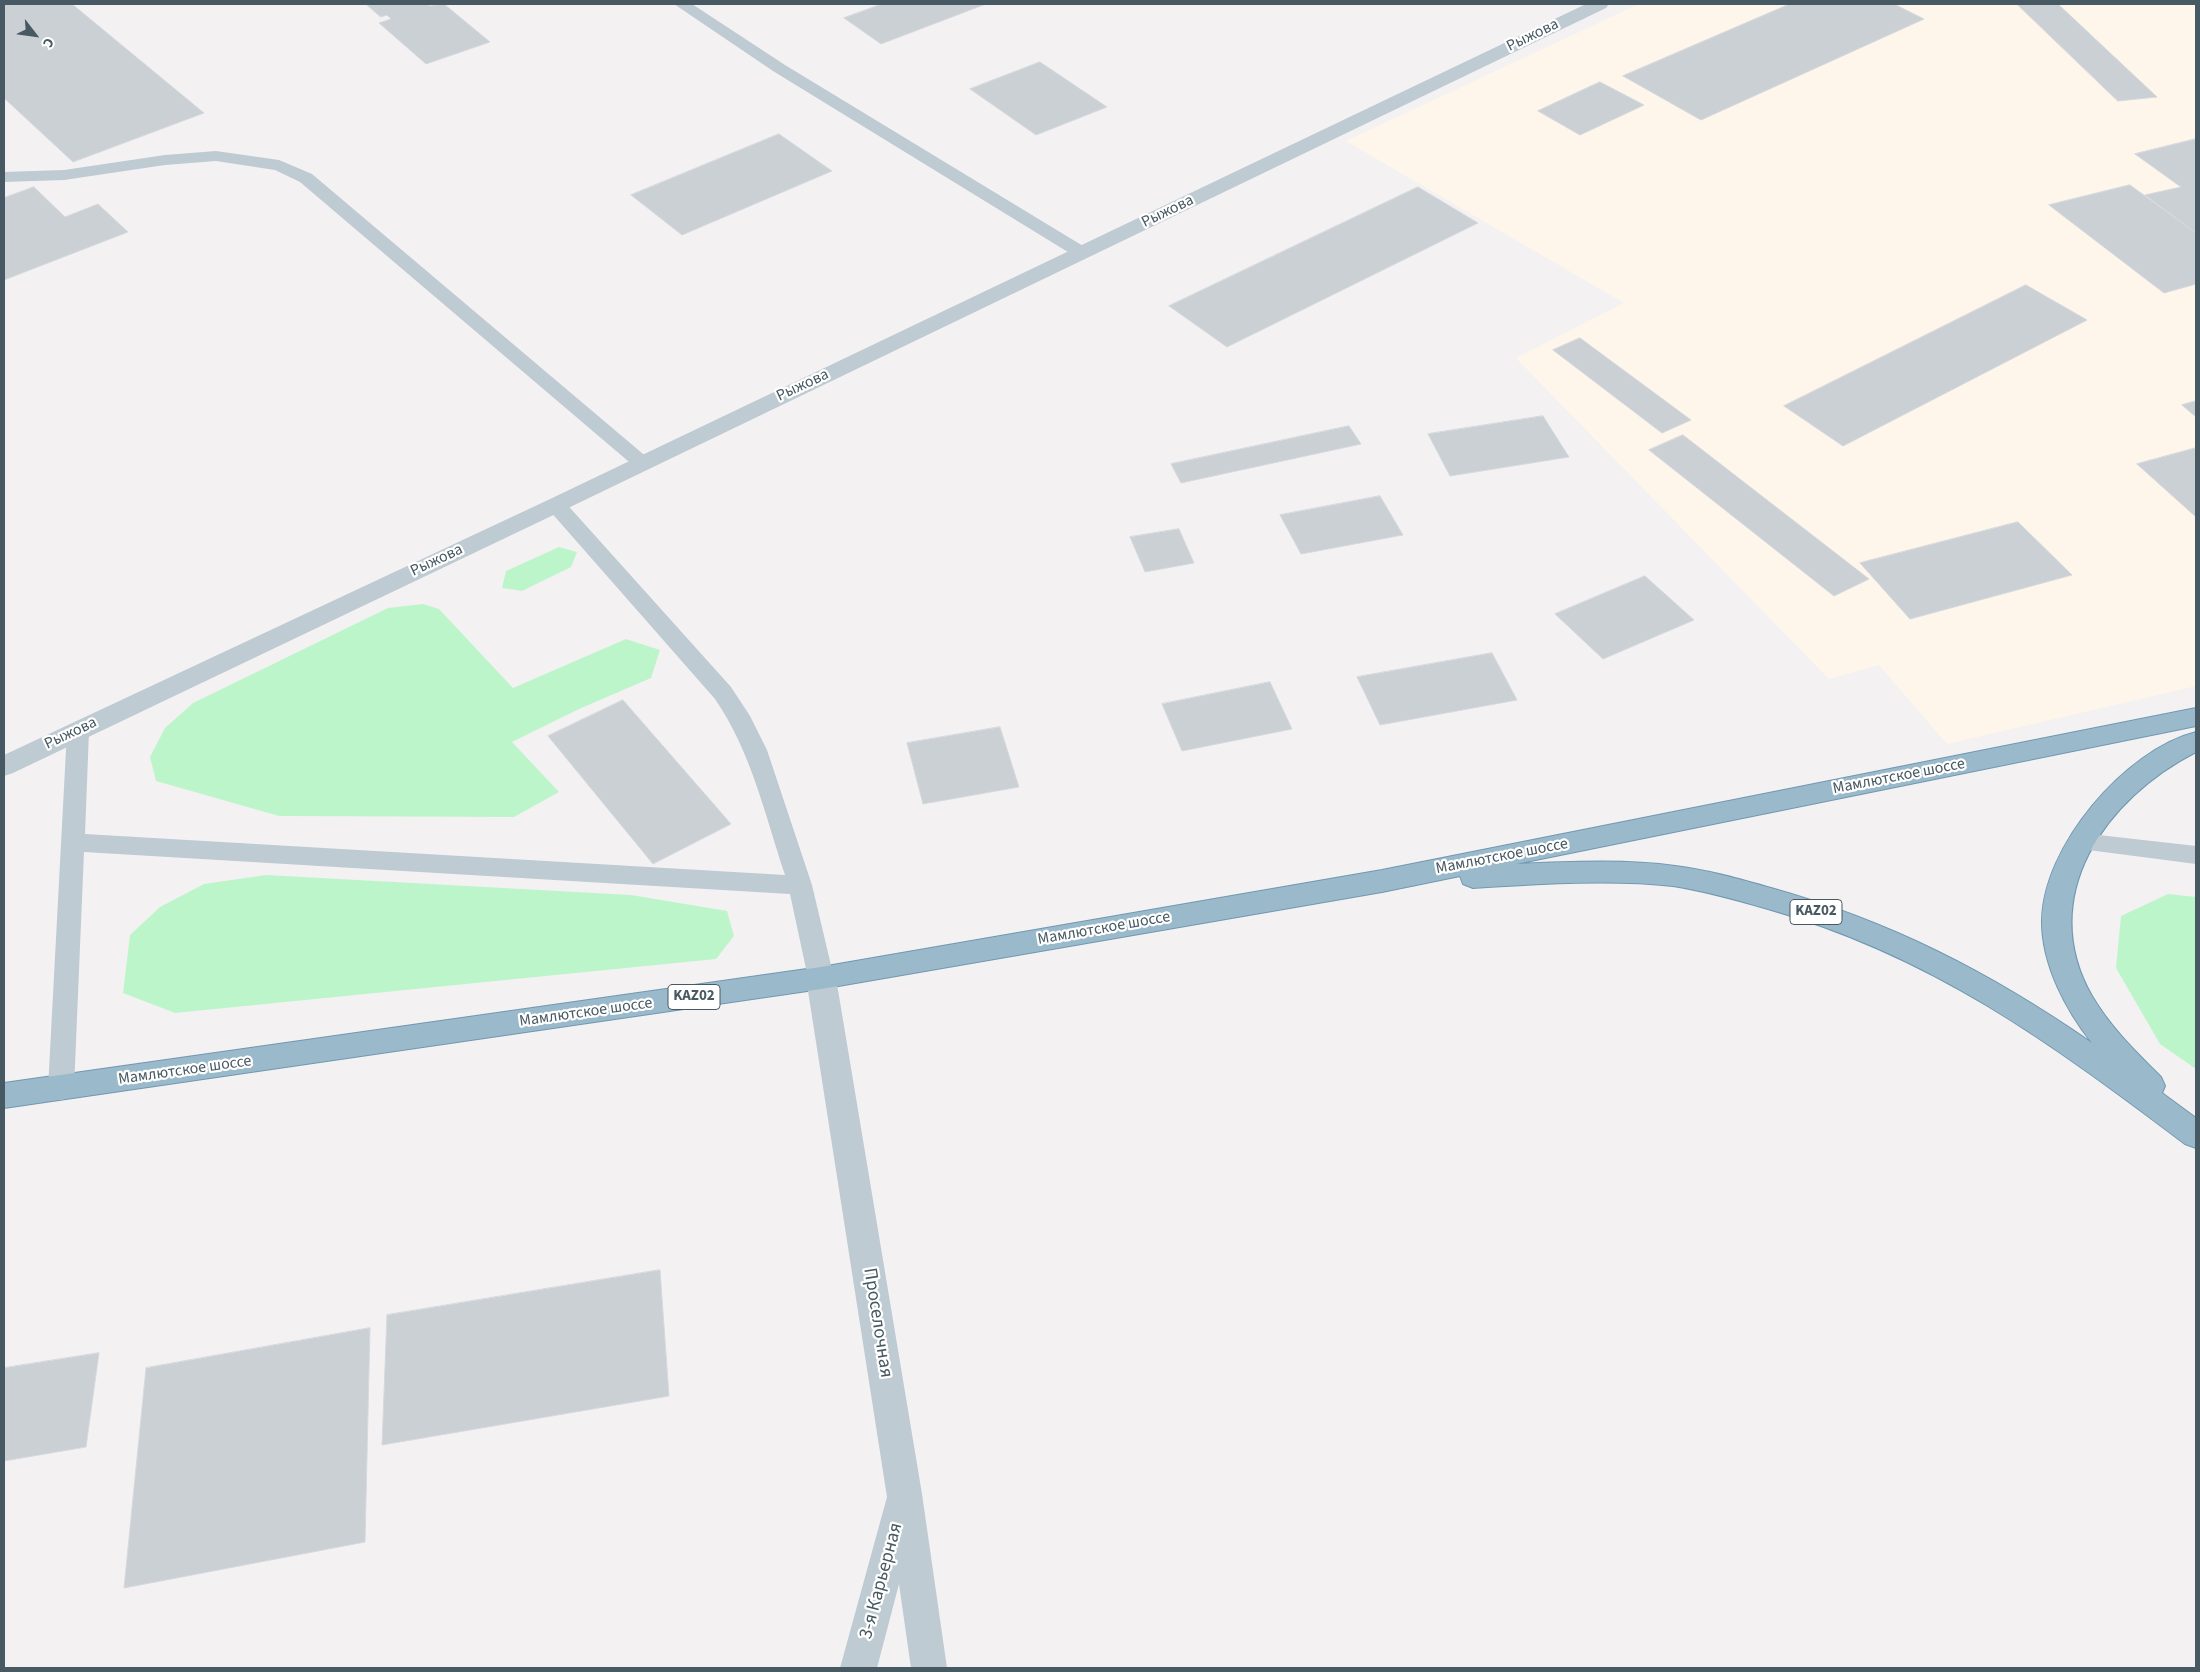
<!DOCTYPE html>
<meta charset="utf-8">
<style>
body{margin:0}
#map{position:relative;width:2200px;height:1672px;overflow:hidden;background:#f4f1f2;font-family:"Source Sans 3",sans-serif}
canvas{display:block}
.frame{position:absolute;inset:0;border:5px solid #475962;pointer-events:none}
.north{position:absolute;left:10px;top:10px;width:50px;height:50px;-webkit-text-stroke:4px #fff;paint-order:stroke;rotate:120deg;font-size:14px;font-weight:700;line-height:20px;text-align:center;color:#475962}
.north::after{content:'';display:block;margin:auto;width:18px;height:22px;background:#475962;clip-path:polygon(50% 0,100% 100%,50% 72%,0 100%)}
</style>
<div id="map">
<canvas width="2200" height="1672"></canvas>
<div class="frame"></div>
<div class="north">С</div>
</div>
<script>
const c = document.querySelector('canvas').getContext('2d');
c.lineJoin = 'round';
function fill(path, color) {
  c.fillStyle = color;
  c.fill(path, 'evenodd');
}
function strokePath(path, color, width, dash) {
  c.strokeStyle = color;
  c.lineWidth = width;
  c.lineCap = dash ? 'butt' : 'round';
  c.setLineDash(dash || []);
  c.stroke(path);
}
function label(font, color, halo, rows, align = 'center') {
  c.font = font + ' "Source Sans 3",sans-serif';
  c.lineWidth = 4.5;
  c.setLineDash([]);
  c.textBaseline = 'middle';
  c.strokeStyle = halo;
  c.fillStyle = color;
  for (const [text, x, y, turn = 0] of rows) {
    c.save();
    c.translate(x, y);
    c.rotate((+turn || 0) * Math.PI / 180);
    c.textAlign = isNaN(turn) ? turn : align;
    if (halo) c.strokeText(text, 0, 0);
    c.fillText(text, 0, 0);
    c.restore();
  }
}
fill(new Path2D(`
 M1639,4H2196V686L1947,744L1879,665L1829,679L1516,358L1624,303L1346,141Z`), '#fef6eb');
fill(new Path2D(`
 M559,547L577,552L571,567L522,591L502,588L506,571Z
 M423,604L439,609L513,688L626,639L660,650L651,678L579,709L512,742L559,792L514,817L279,816L156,781L150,757L165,728L193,703L388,608Z
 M266,875L631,895L727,911L734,936L716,959L175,1013L123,993L130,935L160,907L204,884Z
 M2168,894L2196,897V1069L2160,1044L2116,968L2121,916Z`), '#bdf5cb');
const building = new Path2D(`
 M4,4H72L204,113L73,162L4,98Z
 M366,4H427L430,6L444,4L490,42L426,64L379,23L391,19L387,15L381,17Z
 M882,4H986L881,44L844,18Z
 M1790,4H1894L1924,19L1701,120L1623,76Z
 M2017,4H2058L2157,97L2118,101Z
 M1040,62L1107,107L1036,135L970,89Z
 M1600,82L1644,105L1580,135L1538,111Z
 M779,134L832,171L682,235L631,195Z
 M2196,139V233L2145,195L2181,187L2135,154Z
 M2130,185L2196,233V284L2164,293L2049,205Z
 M34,187L65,217L98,204L128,232L4,280V198Z
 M1418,187L1478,223L1227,347L1169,306Z
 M2026,285L2087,320L1843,446L1784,406Z
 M1580,338L1691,420L1662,433L1553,350Z
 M2196,401V417L2182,405Z
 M1543,416L1569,457L1450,476L1428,434Z
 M1349,426L1361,444L1181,483L1171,464Z
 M1683,435L1869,579L1834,596L1649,450Z
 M2196,448V517L2137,464Z
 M1380,496L1403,535L1301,554L1280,515Z
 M2018,522L2072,575L1910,619L1860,563Z
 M1179,529L1194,563L1145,572L1130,537Z
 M1645,576L1694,620L1603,659L1555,614Z
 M1492,653L1517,700L1380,725L1357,677Z
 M1270,682L1292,729L1182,751L1162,704Z
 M623,700L731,824L653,864L548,736Z
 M1000,727L1019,787L923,804L907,743Z
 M660,1270L669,1396L382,1445L387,1315Z
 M370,1328L365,1542L124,1588L146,1368Z
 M99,1353L86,1447L4,1461V1368Z`);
fill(building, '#cbd0d4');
strokePath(building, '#d5d9de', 1);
const trunk = new Path2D(`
 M2196,708V726L1516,864C1568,862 1625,859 1675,866C1708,870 1739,879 1771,888C1892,922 1989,972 2092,1043C2066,1010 2042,965 2042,922C2042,847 2125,750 2196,732V752C2106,798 2035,896 2092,996C2110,1027 2136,1052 2161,1077L2165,1086L2162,1093L2196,1118V1148L2185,1144C2051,1043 1933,956 1768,909C1737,900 1705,891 1673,886C1610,879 1537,884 1473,888L1463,884L1460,876L1382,892L821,989L4,1108V1083L821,967L1382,870Z`);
strokePath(trunk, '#7098b1', 2);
fill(new Path2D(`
 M674,4H692L785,65L1088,249L1091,253L1088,257L1082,258L1076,257L773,71Z
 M216,151L279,160L312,174L649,459L652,463L649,467L642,469L635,467L300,182L275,170L216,161L165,165L64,180L4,182V172L64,170L165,155Z
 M556,498L563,500L731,687L750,716L767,750L812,885L834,978L830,985L821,988L812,985L808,978L790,894L84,852L74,1089L70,1097L61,1100L52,1097L48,1089L67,731L70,725L78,723L86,725L89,731L85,834L785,875C765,815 751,751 715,699L549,510L546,505L549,500Z
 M2081,833L2196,846V864L2073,848L2069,842L2073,836Z`), '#becbd2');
fill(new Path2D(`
 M821,967L831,970L836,978L922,1494L947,1668H911L899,1584L877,1668H840L887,1497L806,978L811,970Z`), '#becbd2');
fill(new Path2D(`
 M1586,4H1609L1606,8L564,510L13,773L4,776V755L548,500Z`), '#becbd2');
fill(trunk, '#9abacc');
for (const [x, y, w] of [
 [1816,912,52],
 [694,997,52]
]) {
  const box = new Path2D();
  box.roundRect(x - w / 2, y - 12.5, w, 25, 4);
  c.fillStyle = '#fff';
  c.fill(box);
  strokePath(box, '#475962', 1);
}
label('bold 15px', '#475962', null, [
 ["KAZ02",1816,912],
 ["KAZ02",694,997]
]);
label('16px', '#475962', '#fff', [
 ["Рыжова",1533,36,-26],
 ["Рыжова",1168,212,-26],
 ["Рыжова",803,386,-25],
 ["Рыжова",437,561,-25],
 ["Рыжова",71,734,-25],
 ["Мамлютское шоссе",1899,777,-11],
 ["Мамлютское шоссе",1502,857,-11],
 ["Мамлютское шоссе",1104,929,-10],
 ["Мамлютское шоссе",586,1013,-8],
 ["Мамлютское шоссе",185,1071,-8]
]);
label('19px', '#475962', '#fff', [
 ["Проселочная",877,1323,81],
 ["3-я Карьерная",882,1581,-75]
]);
</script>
